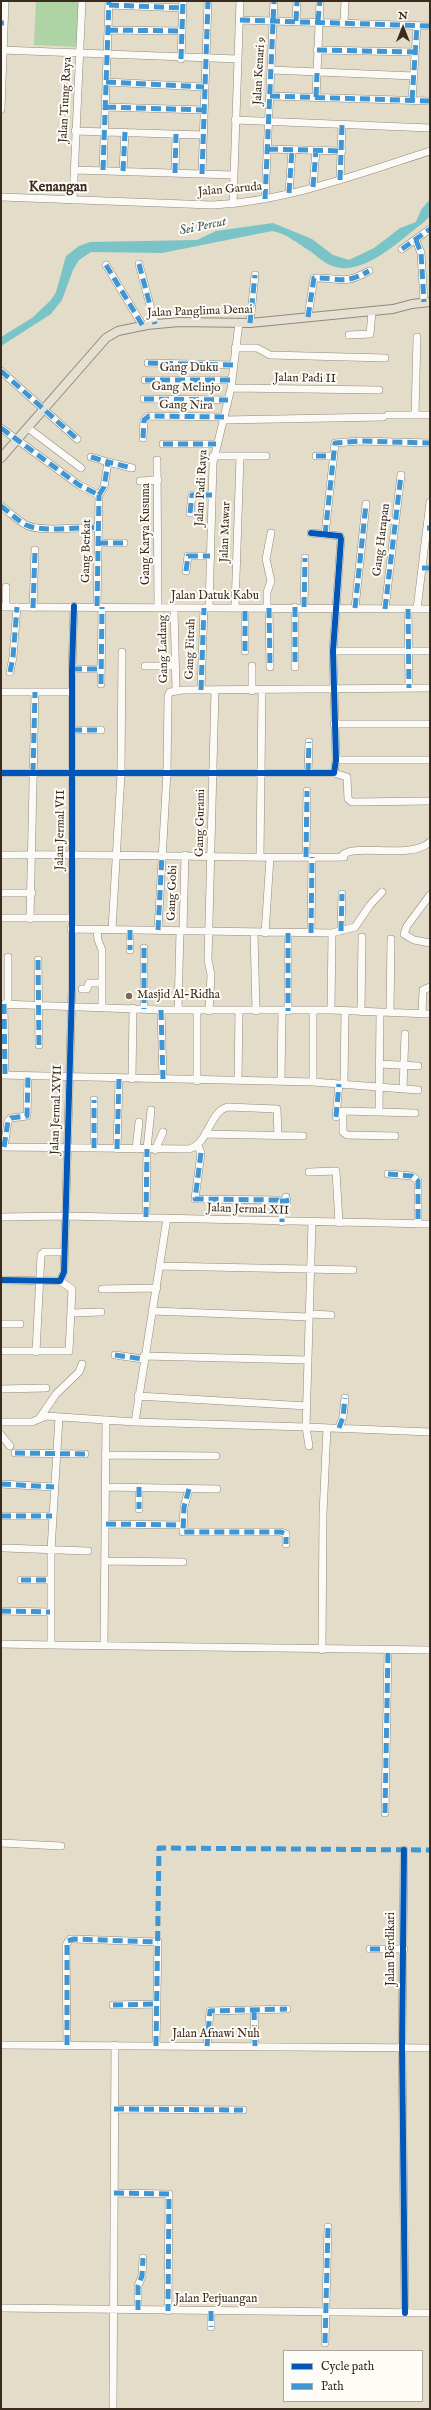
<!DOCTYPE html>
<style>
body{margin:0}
#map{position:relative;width:431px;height:2410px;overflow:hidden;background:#e3dcc9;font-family:"IM FELL English",serif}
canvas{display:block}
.frame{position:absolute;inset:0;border:2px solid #3b2a1e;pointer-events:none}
.legend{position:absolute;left:283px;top:2350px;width:140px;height:52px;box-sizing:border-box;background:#fdfcf7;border:1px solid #afa8a0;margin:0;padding:5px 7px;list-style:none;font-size:12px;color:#3b2a1e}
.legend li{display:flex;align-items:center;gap:8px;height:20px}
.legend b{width:20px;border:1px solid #afa8a0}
.north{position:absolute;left:383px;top:8px;width:40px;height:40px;-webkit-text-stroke:3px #fdfcf7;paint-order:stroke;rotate:0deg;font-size:11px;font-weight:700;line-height:16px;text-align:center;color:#3b2a1e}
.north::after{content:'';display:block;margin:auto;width:14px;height:18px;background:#3b2a1e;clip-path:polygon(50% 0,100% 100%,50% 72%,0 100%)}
</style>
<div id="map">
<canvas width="431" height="2410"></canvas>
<div class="frame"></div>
<ul class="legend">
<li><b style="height:5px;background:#0057b8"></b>Cycle path</li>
<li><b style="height:5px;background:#3e96d5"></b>Path</li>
</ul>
<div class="north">N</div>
</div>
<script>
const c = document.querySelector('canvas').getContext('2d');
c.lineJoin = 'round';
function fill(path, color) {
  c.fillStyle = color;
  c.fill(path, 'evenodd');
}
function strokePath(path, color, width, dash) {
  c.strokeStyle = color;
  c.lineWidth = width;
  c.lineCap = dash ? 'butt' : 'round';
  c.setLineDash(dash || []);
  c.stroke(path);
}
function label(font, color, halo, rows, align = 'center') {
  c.font = font + ' "IM FELL English",serif';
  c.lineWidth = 4;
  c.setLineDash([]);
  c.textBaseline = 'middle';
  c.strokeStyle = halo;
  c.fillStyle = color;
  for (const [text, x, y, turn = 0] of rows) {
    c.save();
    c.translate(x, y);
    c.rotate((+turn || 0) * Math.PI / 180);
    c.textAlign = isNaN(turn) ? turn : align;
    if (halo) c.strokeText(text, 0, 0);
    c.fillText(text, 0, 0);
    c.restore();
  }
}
fill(new Path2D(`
 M36,1H79L77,47L34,45Z`), '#aed3a5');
fill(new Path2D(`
 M430,199V216L423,223C400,240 365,275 336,267C326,265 318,257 310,251C298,244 286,233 272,231L162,253L91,252L79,260L73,270L62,300L51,314L1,346V337L32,318L51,300L56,292L66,256L79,246L90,242L197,240L216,231L273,223L312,239L333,255L349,260L374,248L400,228L416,222L421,210Z`), '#7ac4c8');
const minor = new Path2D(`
 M109,5L183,8
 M240,20L430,26
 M296,21L297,1
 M344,23L345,1
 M108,30L182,31
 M1,50L238,59
 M317,50L414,52
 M181,59L183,1
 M271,70L414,76
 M106,82L204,87
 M270,96L430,101
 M316,97L320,1
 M412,100L417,26
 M106,107L204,110
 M1,109L5,1
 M235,120L430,128
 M75,131L203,135
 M268,149L342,151
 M75,170L233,175
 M103,170L109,1
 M123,171L125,132
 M175,173L176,134
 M202,174L208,1
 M340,180L342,125
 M313,187L316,150
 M289,193L292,150
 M1,197L212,205C287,201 359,174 430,151
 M265,199L274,1
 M73,200L82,1
 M233,204L240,1
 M416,240L421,253L424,302
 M402,249L430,229
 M139,264L155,324
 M106,265L143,326
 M308,317L314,278C340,277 342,286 369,271
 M250,323L255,275
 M349,335L370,334L372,312
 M235,348H257L270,355L385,358
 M148,363L233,365
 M1,371L77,439
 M145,380H232
 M231,388L379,390
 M144,399L228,400
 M388,415H430
 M415,415L417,337
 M224,420L383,417
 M1,428L79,485L99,495
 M28,428L81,468
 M143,438L144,420L149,416L224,417
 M163,444H216
 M213,456H266
 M316,456H333
 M91,457L108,462
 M157,460L158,608
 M140,481L158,480
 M99,495L104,487L108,462L132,468
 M1,506C9,512 17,520 26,525C44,533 78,526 98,528
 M190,513L192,495H212
 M325,535L335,443L360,441L430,443
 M98,543H124
 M422,568H430
 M186,571L188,556H210
 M97,606L99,495
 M1,607L430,609
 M6,607V587
 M295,607V667
 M304,607L305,558
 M33,608L35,550
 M174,608L176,690
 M209,608L213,463L231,388L239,323
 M235,608L240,457
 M267,608V592L271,581L266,559L271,533
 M269,608L270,667
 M355,608L366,504
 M385,609L401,475
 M408,609L409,688
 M417,609L430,502
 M245,651V608
 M333,651H430
 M145,666H175
 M252,666V691
 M72,669H101
 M10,672L13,657L17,607
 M101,684L102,607
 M201,690L204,608
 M1,692H72
 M334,724H430
 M72,730H101
 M336,760H430
 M1,773H334L336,760L333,651L341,539L340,536L311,533
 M308,773L309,742
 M334,773L347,777L348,799L352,802L430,801
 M1,855C115,853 230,859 344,857
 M260,857L262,691
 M306,857L307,791
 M341,857C350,841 409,861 430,842
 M1,893H32
 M430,895L407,926L404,934L414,940L430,943
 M1,918H71
 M30,919L35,692
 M71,929L332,933L355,927L370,905L382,892
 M112,930L121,774L122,652
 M130,930V950
 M158,930L167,772L168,696L170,692L183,690L430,688
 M183,931L185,855
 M341,931L342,894
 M254,932L256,1011
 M265,933L270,858
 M288,933V1011
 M311,933L312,857
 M144,948V1009
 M8,957V1004
 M38,960L39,1045
 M82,989H87L89,983H102V950L98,940L97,930
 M1,1004L161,1010H331L430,1014
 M4,1004L5,1075
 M102,1006V983
 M161,1010L163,1079
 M178,1010L180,931
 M197,1010V1081
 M331,1010L332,933
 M209,1011L211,975L208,960L215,690
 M313,1012V1082
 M361,1012L362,937
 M380,1013L379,1112L343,1111V1132L347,1135L395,1136
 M390,1013L391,939
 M422,1014L423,990L430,987
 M379,1064L418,1066
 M1,1075L313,1082L418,1090
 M132,1079L133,1008
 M238,1081L239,1011
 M281,1081L282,1011
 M344,1084L345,1011
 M403,1089L405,1034
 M379,1112L415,1113
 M336,1117L339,1084
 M205,1134L303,1136
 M198,1146L201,1153L195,1199L278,1200L282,1203V1222
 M1,1147L189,1149C209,1144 209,1111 228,1107L277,1109L278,1136
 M4,1147L8,1121L11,1118L27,1116L28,1076
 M94,1148V1100
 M117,1149L119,1079
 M136,1149L139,1122
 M155,1150L163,1132
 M309,1172L336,1171L339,1223
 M388,1174L412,1176L418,1181V1224
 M280,1201H287L286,1197
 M1,1217L65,1216L430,1224
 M146,1217L147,1149L151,1110
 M160,1266L353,1270
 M1,1280L60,1281L64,1272L72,989V669L74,606
 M102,1289L157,1288
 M152,1311L309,1317
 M72,1313L101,1312
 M309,1314L331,1315
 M1,1324H20
 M1,1351H69L72,1289L60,1281
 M36,1352L41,1255L44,1252H64
 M115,1355L143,1359
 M144,1356L308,1360
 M1,1389L46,1388
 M138,1396L307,1406
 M39,1419L56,1394L79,1372L82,1364
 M1,1422H32L46,1416L135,1422L167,1218
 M135,1422L306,1427L312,1222
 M339,1428L343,1417L345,1398
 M1,1435L10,1446
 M309,1446L306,1427L430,1432
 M15,1453L85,1454
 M105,1455L216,1456
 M1,1484L54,1487
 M106,1487L217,1489
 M139,1487V1509
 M189,1489L184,1507L183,1532H281L286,1534V1544
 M1,1516H52
 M106,1524L182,1525
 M4,1548L88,1551
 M105,1561L183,1562
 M21,1580H50
 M1,1611L50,1612
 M1,1644L51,1645V1550L59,1417
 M51,1645L430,1650
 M104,1646L106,1420
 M322,1650L323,1514L327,1428
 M385,1813L388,1650
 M1,1843L61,1846
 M404,1850L402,2048L405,2313
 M370,1949H404
 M113,2005L157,2004
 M254,2010L255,2046
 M1,2045L430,2048
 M67,2045L66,1945L70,1939H74L158,1942L156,2046
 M207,2046L210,2011L287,2009
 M114,2109L243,2110
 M114,2193L169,2194L168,2311
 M1,2308L430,2313
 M138,2310V2286L142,2276L143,2258
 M211,2311V2327
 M325,2343L328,2227
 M113,2409L115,2045`);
const major = new Path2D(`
 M1,458L106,338L118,331L147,325L179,322L250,323L393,309L412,304L430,302`);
strokePath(minor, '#908a7e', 8);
strokePath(major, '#908a7e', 10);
strokePath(minor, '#fbfaf7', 7);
strokePath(major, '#e6e0d2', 8);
strokePath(new Path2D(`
 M109,5L183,8
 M240,20L430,26
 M296,21L297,1
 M318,21L320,1
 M1,23H4
 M108,30L182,31
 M317,50L414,52
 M181,59L183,1
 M106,82L204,87
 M270,96L430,101
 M316,97L317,73
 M412,100L417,26
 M106,107L204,110
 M268,149L342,151
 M103,170L109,1
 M123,171L125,132
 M175,173L176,134
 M202,174L208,1
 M340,180L342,125
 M313,187L316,150
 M289,193L292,150
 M265,199L274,1
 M416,240L421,253L424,302
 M402,249L430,229
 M139,264L155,324
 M106,265L143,326
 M308,317L314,278C340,277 342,286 369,271
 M250,323L255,275
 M148,363L233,365
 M1,371L77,439
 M145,380H232
 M144,399L228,400
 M1,428L79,485L99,495
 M143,438L144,420L149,416L224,417
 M163,444H216
 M316,456H333
 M91,457L108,462
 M99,495L104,487L108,462L132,468
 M1,506C9,512 17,520 26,525C44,533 78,526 98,528
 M190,513L192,495H212
 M427,528H430
 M325,535L335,443L360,441L430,443
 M98,543H124
 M422,568H430
 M186,571L188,556H210
 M97,606L99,495
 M295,607V667
 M304,607L305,558
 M33,608L35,550
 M269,608L270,667
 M355,608L366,504
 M385,609L401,475
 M408,609L409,688
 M245,651V608
 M72,669H101
 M10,672L13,657L17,607
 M101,684L102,607
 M201,690L204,608
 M72,730H101
 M33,773L35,692
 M308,773L309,742
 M306,857L307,791
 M130,930V950
 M158,930L162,855
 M341,931L342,894
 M288,933V1011
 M311,933L312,857
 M144,948V1009
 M38,960L39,1045
 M4,1004L5,1075
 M161,1010L163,1079
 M336,1117L339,1084
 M4,1147L8,1121L11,1118L27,1116L28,1076
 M94,1148V1100
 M117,1149L119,1079
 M201,1153L195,1199L278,1200L282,1203V1222
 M388,1174L412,1176L418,1181V1224
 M280,1201H287L286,1197
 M146,1217L147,1149
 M115,1355L143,1359
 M339,1428L343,1417L345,1398
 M15,1453L85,1454
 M1,1484L54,1487
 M139,1487V1509
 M189,1489L184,1507L183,1532H281L286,1534V1544
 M1,1516H52
 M106,1524L182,1525
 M21,1580H50
 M1,1611L50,1612
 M385,1813L388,1650
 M370,1949H404
 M113,2005L157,2004
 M254,2010L255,2046
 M67,2045V1941L74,1939L158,1942
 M156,2046L159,1848L430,1850
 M207,2046L210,2011L287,2009
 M114,2109L243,2110
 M114,2193L169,2194L168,2311
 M138,2310V2286L142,2276L143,2258
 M211,2311V2327
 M325,2343L328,2227`), '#3e96d5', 5, [10, 5]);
strokePath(new Path2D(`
 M1,773H334L336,760L333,651L341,539L340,536L311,533
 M1,1280L60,1281L64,1272L72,989V669L74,606
 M404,1850L402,2048L405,2313`), '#0057b8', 6);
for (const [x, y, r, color] of [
 [129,996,4,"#76685a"]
]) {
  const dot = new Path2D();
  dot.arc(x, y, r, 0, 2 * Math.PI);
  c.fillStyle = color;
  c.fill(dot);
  strokePath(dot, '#fdfcf7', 1.5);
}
label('12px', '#3b2a1e', '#fdfcf7', [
 ["Jalan Kenari 9",260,71,-87],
 ["Jalan Tiung Raya",66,100,-87],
 ["Jalan Garuda",230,190,-5],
 ["Jalan Panglima Denai",200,312,-2],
 ["Gang Duku",189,369],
 ["Jalan Padi II",305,379,1],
 ["Gang Melinjo",186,388,1],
 ["Gang Nira",186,406,1],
 ["Jalan Padi Raya",202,488,-87],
 ["Jalan Mawar",226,532,-88],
 ["Gang Karya Kusuma",147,534,-90],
 ["Gang Harapan",382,540,-83],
 ["Gang Berkat",87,551,-89],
 ["Jalan Datuk Kabu",215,597],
 ["Gang Ladang",164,649,-91],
 ["Gang Fitrah",191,649,-88],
 ["Gang Gurami",201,823,-89],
 ["Jalan Jermal VII",61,830,-89],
 ["Gang Gobi",173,893,-88],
 ["Jalan Jermal XVII",57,1110,-88],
 ["Jalan Jermal XII",248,1210,2],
 ["Jalan Berdikari",392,1949,-90],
 ["Jalan Afnawi Nuh",216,2035],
 ["Jalan Perjuangan",216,2300]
]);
label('12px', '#3b2a1e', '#fdfcf7', [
 ["Masjid Al-Ridha",137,996]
], 'left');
label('italic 13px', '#415c59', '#fdfcf7', [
 ["Sei Percut",203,227,-12]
]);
label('bold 14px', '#3b2a1e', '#fdfcf7', [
 ["Kenangan",58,188]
]);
</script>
